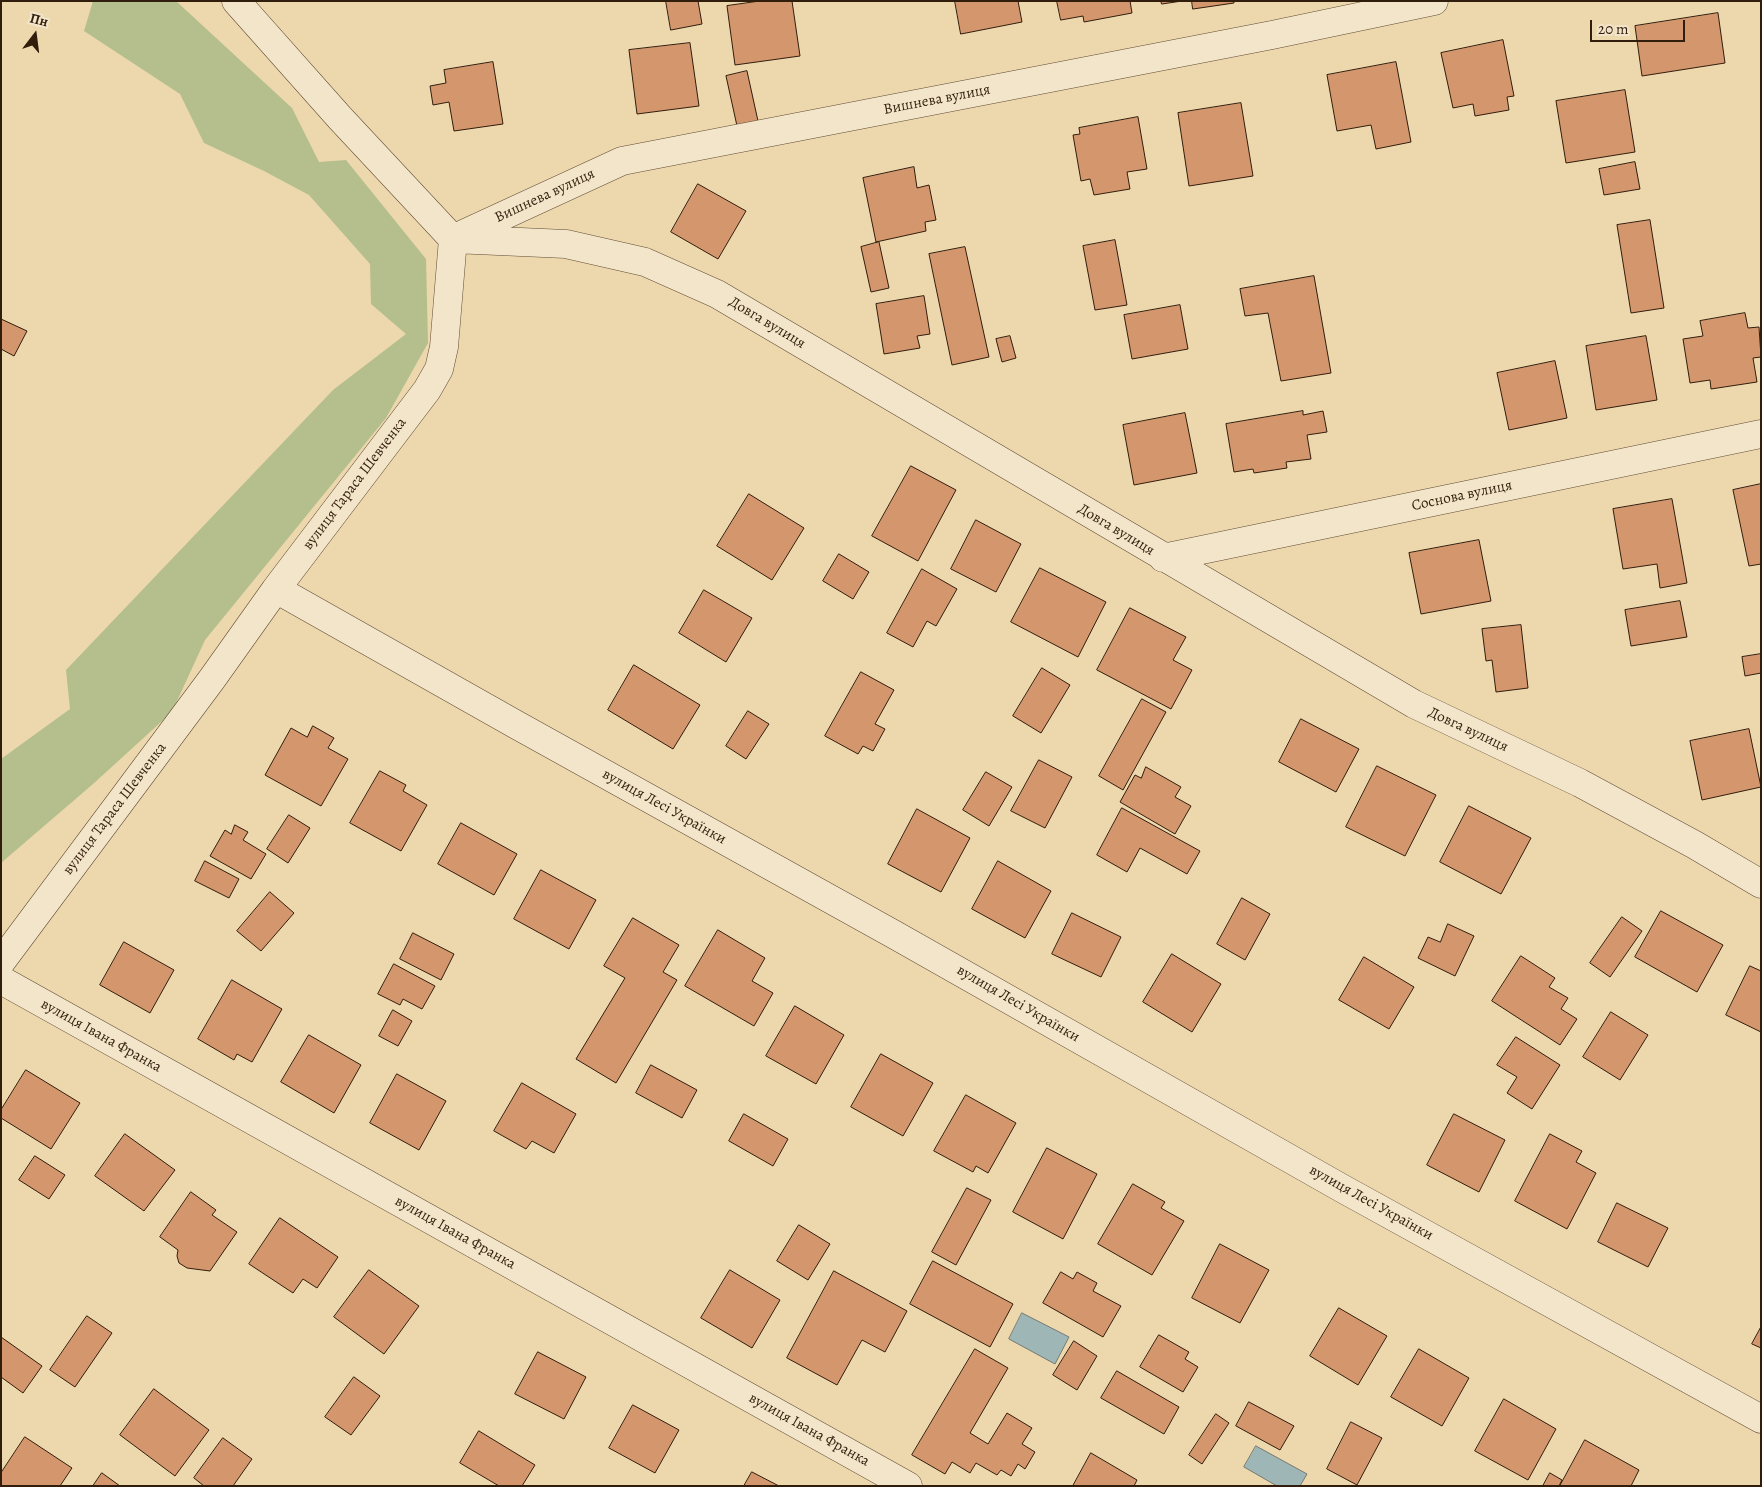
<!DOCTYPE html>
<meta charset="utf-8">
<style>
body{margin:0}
#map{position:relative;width:1762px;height:1487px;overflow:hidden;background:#edd7ad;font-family:Alegreya,serif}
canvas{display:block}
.frame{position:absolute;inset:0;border:2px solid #311d0c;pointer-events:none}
.north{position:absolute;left:10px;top:10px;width:50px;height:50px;-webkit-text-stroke:4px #f3e5ca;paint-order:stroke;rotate:15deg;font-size:14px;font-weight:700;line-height:20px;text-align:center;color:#311d0c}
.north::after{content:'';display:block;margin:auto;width:18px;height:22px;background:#311d0c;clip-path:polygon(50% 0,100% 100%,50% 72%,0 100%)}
.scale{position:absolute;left:1590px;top:20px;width:95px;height:22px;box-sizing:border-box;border:2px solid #311d0c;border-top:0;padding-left:6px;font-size:15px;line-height:18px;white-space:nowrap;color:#311d0c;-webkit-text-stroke:4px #f3e5ca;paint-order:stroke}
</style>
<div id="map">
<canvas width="1762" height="1487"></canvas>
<div class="frame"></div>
<div class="north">Пн</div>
<div class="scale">20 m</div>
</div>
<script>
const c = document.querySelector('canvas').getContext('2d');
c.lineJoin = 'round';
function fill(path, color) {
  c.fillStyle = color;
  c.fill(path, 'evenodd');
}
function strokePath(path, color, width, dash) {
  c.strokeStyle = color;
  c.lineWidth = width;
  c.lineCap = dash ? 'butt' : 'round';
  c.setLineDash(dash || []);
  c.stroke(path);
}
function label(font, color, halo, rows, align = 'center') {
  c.font = font + ' Alegreya,serif';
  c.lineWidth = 4;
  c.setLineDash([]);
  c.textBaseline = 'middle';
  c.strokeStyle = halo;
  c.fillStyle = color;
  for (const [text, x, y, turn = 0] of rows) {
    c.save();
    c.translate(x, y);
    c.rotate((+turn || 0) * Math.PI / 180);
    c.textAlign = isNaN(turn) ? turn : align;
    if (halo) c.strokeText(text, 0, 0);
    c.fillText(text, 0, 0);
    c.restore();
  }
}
fill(new Path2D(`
 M93,1H176L292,108L319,162L346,160L426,259L428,343L386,418L205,640L172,712L93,784L1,863V759L70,709L66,670L333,390L406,334L371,304L370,264L309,195L264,171L204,143L180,94L84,31Z`), '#b4bf8d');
const water = new Path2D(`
 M1022,1313L1069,1337L1055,1364L1009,1339Z
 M1256,1446L1307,1474L1300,1486H1277L1244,1467Z`);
fill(water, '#9fb6b6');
strokePath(water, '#737972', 1);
const building = new Path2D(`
 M666,1H698L702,24L671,30Z
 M760,1H792L800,56L735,65L727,6Z
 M955,1H1018L1022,22L961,34Z
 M1057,1H1130L1132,13L1084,22L1083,16L1061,20Z
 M1161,1H1182L1162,4Z
 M1192,1H1234V3L1193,9Z
 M1718,13L1725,63L1642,76L1635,26Z
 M1503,40L1514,96L1507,97L1509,110L1475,116L1473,104L1453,108L1441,53Z
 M690,43L699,106L637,114L629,50Z
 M493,62L503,124L454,131L449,102L433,105L430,86L446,83L444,70Z
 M1396,62L1411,142L1376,149L1371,125L1337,131L1327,75Z
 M747,71L758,121L737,126L726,76Z
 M1625,90L1635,152L1566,163L1556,101Z
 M1241,103L1253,176L1189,186L1178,113Z
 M1138,117L1147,169L1127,172L1130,189L1094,195L1090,179L1081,181L1073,135L1080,134L1079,128Z
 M1635,162L1640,189L1604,195L1599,169Z
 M914,167L917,188L929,185L936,220L925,222L926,231L876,242L863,178Z
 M698,184L746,211L718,259L671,232Z
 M1650,220L1664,308L1631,313L1617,225Z
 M1115,240L1127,305L1095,310L1083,246Z
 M879,242L889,288L871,292L861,247Z
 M965,247L989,357L952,365L929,254Z
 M1314,276L1331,373L1281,381L1268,313L1245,316L1240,289Z
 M924,296L930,334L917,336L920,348L884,354L876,304Z
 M1180,305L1188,349L1132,359L1124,315Z
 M1745,313L1748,328L1759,327L1761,357L1753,358L1757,382L1711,389L1710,380L1690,383L1683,339L1703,336L1700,321Z
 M1,319L27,331L14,356L1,349Z
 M1010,336L1016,358L1002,362L996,339Z
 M1646,336L1657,400L1596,410L1586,346Z
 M1555,361L1567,418L1509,430L1497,373Z
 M1303,411V415L1323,411L1327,432L1307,435L1311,459L1286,462L1287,468L1254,473L1253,469L1234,472L1226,424Z
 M1185,413L1197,473L1134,485L1123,425Z
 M911,466L956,490L918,561L872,536Z
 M1761,484V564L1749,566L1733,490Z
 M749,494L804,528L772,580L717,546Z
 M1672,499L1687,583L1660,588L1657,564L1623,569L1613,509Z
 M976,520L1021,544L996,592L951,569Z
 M1479,540L1491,601L1421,614L1409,553Z
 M839,554L869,572L853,599L823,581Z
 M1040,568L1106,602L1078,657L1011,622Z
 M922,569L957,589L936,626L927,621L913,647L887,633Z
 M704,590L752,618L726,662L679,633Z
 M1680,601L1687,637L1631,646L1625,610Z
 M1130,608L1186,637L1173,660L1192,670L1171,709L1097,670Z
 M1521,625L1528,688L1496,692L1492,660L1486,661L1482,629Z
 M1761,654V673L1745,676L1742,657Z
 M634,665L700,705L673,749L608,710Z
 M1042,668L1070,685L1041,733L1013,716Z
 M861,672L894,690L875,724L885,729L873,751L863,746L858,754L825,736Z
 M1142,699L1166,712L1123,790L1099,776Z
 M748,711L769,724L746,759L726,746Z
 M1301,719L1359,749L1336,792L1279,762Z
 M313,726L334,738L328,748L348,759L321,806L265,775L291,728L307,737Z
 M1749,729L1761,787L1702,800L1690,741Z
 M1039,760L1072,777L1045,828L1011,811Z
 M1377,766L1436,795L1405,856L1346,827Z
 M1146,767L1181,787L1175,797L1191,806L1175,834L1120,802L1135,775L1141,778Z
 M380,771L406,785L403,791L427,805L401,851L350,823Z
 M986,772L1012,787L989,826L963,810Z
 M1469,806L1531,838L1501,894L1440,862Z
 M1122,808L1200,851L1187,874L1140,848L1127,872L1097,855Z
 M917,809L970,838L941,892L888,864Z
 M289,815L310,828L288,863L267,849Z
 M461,823L517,854L494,895L438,864Z
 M235,825L248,832L243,840L266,854L251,879L210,856L225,830L231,834Z
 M205,861L239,879L229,898L195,881Z
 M998,861L1051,891L1025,938L972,909Z
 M541,870L596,900L569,949L514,919Z
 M270,892L294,913L261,951L237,931Z
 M1242,898L1270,914L1245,960L1217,944Z
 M1661,911L1723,945L1697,992L1635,957Z
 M1072,913L1121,937L1101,977L1052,954Z
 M1622,917L1642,931L1610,977L1590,963Z
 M633,918L679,945L663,972L677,980L616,1083L576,1059L625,978L604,966Z
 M1448,924L1474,936L1455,976L1418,958L1428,937L1440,942Z
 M718,930L765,958L752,981L773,993L754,1026L685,986Z
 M413,933L454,954L441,980L400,959Z
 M124,942L174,970L150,1013L100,985Z
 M1172,954L1221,984L1192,1032L1143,1002Z
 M1521,956L1555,978L1549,987L1568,998L1561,1009L1577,1019L1560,1045L1492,1001Z
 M1364,957L1414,987L1389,1029L1339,1000Z
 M394,964L435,986L422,1009L403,999L400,1005L378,994Z
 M1750,966L1761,971V1032L1726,1015Z
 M232,980L282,1009L252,1062L237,1054L234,1060L198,1039Z
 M795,1006L844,1035L816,1084L766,1056Z
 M393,1010L412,1021L398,1046L379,1036Z
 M1611,1012L1648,1035L1620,1080L1583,1057Z
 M309,1035L361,1065L334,1113L281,1082Z
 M1516,1037L1560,1065L1532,1109L1507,1093L1517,1077L1497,1065Z
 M881,1054L933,1083L903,1136L851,1107Z
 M651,1065L697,1090L682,1118L636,1093Z
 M26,1070L80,1103L51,1149L1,1118V1110Z
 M397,1074L446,1101L419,1150L370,1123Z
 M522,1083L576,1114L554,1153L532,1141L526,1149L494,1131Z
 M966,1095L1016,1123L988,1173L976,1166L973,1172L934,1151Z
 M744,1114L788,1139L773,1166L729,1141Z
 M1454,1114L1505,1140L1479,1192L1427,1165Z
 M125,1134L175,1170L144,1211L95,1176Z
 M1550,1134L1582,1151L1576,1162L1596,1173L1567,1229L1515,1201Z
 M1047,1148L1097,1174L1063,1239L1013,1212Z
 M35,1156L65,1175L49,1199L19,1180Z
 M1133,1184L1165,1202L1161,1208L1184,1221L1152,1275L1098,1244Z
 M967,1188L991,1200L956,1265L932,1252Z
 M191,1192L216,1210L212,1215L237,1232L210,1271L187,1268L179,1263L177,1256L178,1250L160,1237Z
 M1617,1203L1668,1228L1648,1267L1598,1242Z
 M280,1218L338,1257L317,1288L303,1279L293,1293L249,1264Z
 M799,1225L830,1244L808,1280L777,1261Z
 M1220,1244L1269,1270L1240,1323L1192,1298Z
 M933,1261L1013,1304L990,1347L910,1304Z
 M369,1270L419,1306L384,1354L334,1317Z
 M730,1270L780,1300L752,1348L701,1318Z
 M834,1271L907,1311L885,1352L862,1340L837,1385L787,1358Z
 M1061,1272L1073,1279L1077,1272L1097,1283L1093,1291L1121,1306L1103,1337L1043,1303Z
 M1339,1308L1387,1336L1358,1385L1310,1356Z
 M87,1316L112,1333L75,1387L50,1370Z
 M1761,1327V1348L1752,1344Z
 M1159,1335L1189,1352L1185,1359L1198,1367L1183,1392L1140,1367Z
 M1,1337L42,1366L23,1393L1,1377Z
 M1074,1341L1097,1356L1077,1390L1053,1375Z
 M975,1349L1008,1368L970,1433L988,1444L1007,1413L1032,1428L1022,1444L1035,1452L1025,1469L1018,1464L1011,1476L1001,1470L997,1475L976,1463L970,1473L952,1462L945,1474L912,1455Z
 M1419,1349L1469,1378L1442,1426L1391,1397Z
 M538,1352L586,1377L564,1419L515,1394Z
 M1117,1371L1179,1407L1164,1434L1101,1398Z
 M354,1377L380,1396L351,1435L325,1417Z
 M154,1389L209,1430L175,1476L120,1435Z
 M1504,1399L1556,1429L1528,1480L1475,1451Z
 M1249,1402L1294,1426L1280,1450L1236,1426Z
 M633,1405L679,1430L655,1473L609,1448Z
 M1216,1414L1229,1423L1202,1464L1189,1455Z
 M1351,1422L1382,1438L1357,1485L1327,1469Z
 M479,1431L535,1465L522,1486H499L460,1463Z
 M25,1437L72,1468L60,1486H1V1473Z
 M223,1438L252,1459L233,1486H204L194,1478Z
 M1585,1440L1639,1470L1631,1486H1560Z
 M1091,1453L1137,1480L1134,1486H1073Z
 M752,1472L779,1486H744Z
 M102,1473L120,1486H93Z
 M1550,1473L1562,1480L1559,1486H1543Z`);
fill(building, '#d4966d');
strokePath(building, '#311d0c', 1);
const minor = new Path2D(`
 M457,237L622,161L1272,35L1434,1
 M453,239L566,244L645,262L717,294L1414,704L1580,783L1695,845L1761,884
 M1163,558L1761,434
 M276,589L515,724L895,935L1345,1190L1761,1419
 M1,962L212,679L276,589L427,390L439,369L444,347L453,239L340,118L236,1
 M1,980L908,1486`);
strokePath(minor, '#604c34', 29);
strokePath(minor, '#f3e5ca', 28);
label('15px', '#311d0c', '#f3e5ca', [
 ["Вишнева вулиця",937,100,-11],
 ["Вишнева вулиця",545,196,-25],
 ["Довга вулиця",767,323,31],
 ["вулиця Тараса Шевченка",355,484,-53],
 ["Соснова вулиця",1462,496,-12],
 ["Довга вулиця",1116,530,31],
 ["Довга вулиця",1468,730,25],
 ["вулиця Лесі Українки",664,807,29],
 ["вулиця Тараса Шевченка",115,809,-53],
 ["вулиця Лесі Українки",1018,1004,30],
 ["вулиця Івана Франка",101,1036,29],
 ["вулиця Лесі Українки",1371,1203,29],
 ["вулиця Івана Франка",455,1233,29],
 ["вулиця Івана Франка",809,1430,29]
]);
</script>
